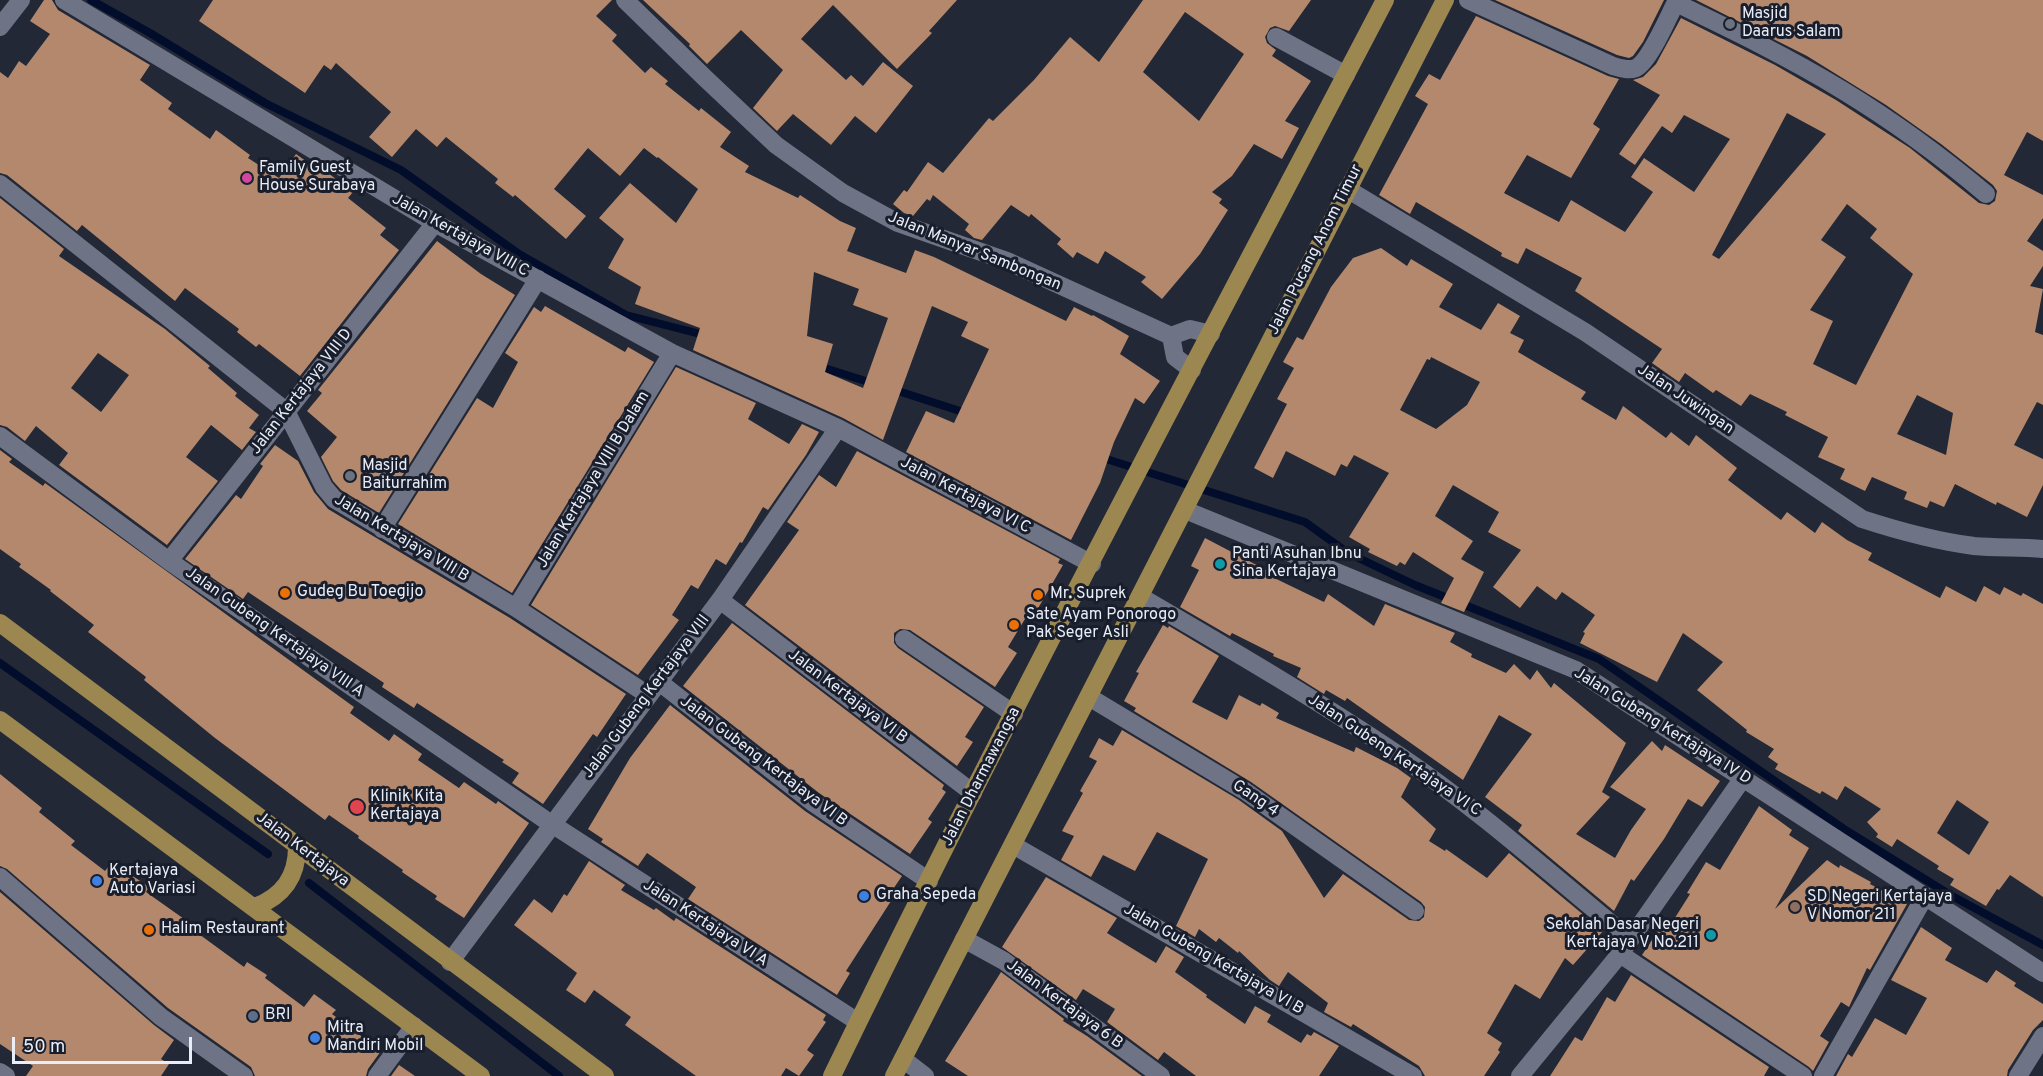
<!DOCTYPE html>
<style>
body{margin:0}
#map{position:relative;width:2043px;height:1076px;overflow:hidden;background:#222836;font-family:Overpass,sans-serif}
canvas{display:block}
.scale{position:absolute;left:12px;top:1037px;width:180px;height:27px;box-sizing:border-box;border:3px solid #e9edf7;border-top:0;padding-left:8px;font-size:18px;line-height:21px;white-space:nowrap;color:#e9edf7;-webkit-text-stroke:4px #191e2c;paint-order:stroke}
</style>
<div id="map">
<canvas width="2043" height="1076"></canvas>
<div class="scale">50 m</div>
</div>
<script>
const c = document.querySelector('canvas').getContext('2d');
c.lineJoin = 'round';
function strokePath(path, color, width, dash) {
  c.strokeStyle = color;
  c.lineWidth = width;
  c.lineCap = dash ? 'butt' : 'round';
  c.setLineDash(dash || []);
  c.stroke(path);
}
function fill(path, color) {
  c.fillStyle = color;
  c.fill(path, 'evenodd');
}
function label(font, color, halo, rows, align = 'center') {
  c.font = font + ' Overpass,sans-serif';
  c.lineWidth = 6;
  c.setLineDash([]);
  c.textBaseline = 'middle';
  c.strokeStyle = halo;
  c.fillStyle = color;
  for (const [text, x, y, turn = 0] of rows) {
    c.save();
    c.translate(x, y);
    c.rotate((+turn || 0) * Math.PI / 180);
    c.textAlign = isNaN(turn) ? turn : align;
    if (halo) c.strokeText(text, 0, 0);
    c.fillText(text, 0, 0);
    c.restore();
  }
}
strokePath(new Path2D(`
 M91,0L150,33L265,103L401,170L519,254L626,315L708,336
 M818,366L875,384
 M892,389L969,414
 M1100,457L1305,522L1348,553L1415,585L1599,659L1847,831L1952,896L2043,945
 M0,663L268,854
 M309,883L559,1076`), '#020c2b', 8);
fill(new Path2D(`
 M44,0H52L58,10L150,65L140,80L172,103L168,109L210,139L216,130L250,155L248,158L279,178L296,154L321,172L324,170L353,192L348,198L386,228L380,235L399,250L300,376L259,344L256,347L237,332L239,329L185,288L175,301L82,225L77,231L7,175L0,173V72L8,78L19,61L26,66L50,34L30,21Z
 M213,0H612L596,16L617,35L612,41L645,73L651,67L668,81L665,84L699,111L701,108L731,132L720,147L749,166L745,172L798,198L800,195L840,221L856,228L847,251L906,273L915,250L934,257L1066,321L1074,307L1092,316L1093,315L1129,336L1120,354L1160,381L1144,404L1135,398L1114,442L1100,483L1071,540L906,452L926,411L954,423L989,349L961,336L968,322L932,306L883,440L843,418L693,350L700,328L635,304L641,287L608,268L624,239L599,218L630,183L676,223L698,189L658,157L657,158L644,148L620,176L588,148L554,189L586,216L566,239L515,195L513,197L495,183L498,179L446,137L437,147L416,129L392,157L369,137L391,112L336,63L331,70L324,65L305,93L199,21ZM814,272L859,289L853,305L888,318L863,388L825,372L833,344L807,336Z
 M643,0H957L929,31L932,33L897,69L833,5L801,39L846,80L851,75L863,86L883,62L913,86L876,133L855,116L831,145L793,114L777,131L753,108L783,70L741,30L707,64L689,46L690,44Z
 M1143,0H1311L1289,31L1275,26L1270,28L1265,37L1267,43L1276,50L1272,56L1311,81L1285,121L1299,128L1282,159L1254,144L1232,176L1212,192L1222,199L1219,203L1228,210L1200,254L1162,299L1141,282L1146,277L1105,251L1098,264L1077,252L1073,258L1057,244L1061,239L1031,214L1029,217L1011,205L982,240L974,238L965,230L969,224L933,195L930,201L927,199L913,216L904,213L893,204L904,190L907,192L928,162L943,173L989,118L993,121L1034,80L1070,37L1099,62ZM1185,12L1244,54L1199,121L1143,72Z
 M1495,0H1664L1643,42L1633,56L1629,58L1617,55Z
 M1696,0H2043V141L2027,132L2004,175L2043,195V218L2027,241L2043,251V266L2030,286L2043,289L2035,332L2043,335V405L2037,402L2014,445L2043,459V485L2027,517L1997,502L1996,505L1955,484L1944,507L1930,501L1927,508L1904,499L1907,492L1872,477L1865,491L1840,479L1845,469L1818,457L1828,437L1785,415L1787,412L1750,394L1741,406L1716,390L1713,393L1685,373L1679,382L1652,363L1662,349L1575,291L1582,278L1526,248L1518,264L1501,256L1502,253L1416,202L1410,214L1379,195L1428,104L1415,96L1429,74L1440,80L1476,16L1608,76L1619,79L1593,124L1600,129L1571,178L1527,155L1504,193L1559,222L1571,200L1625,232L1653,192L1631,177L1644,158L1694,192L1730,139L1684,115L1672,133L1662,126L1635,165L1619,154L1660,95L1633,80L1643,77L1656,64L1681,18L1775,65L1836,100L1910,148L1979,203L1989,205L1995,201L1997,191L1993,185L1941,144L1886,105L1807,56ZM1787,113L1826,134L1719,259L1712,255ZM1847,204L1877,229L1870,238L1913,274L1856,385L1813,364L1833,321L1810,310L1846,257L1821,240ZM1917,395L1953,413L1946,455L1897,434Z
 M0,198L64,249L59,256L165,329L210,366L208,368L237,393L235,396L259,415L249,428L256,432L242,450L211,425L186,457L218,481L167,545L59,465L68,453L36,426L25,441L7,427L0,425ZM98,353L129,375L101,412L71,388Z
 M437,241L481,274L515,295L379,513L341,490L333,481L321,457L337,437L307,411L322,393L318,390Z
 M1381,248L1407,266L1411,259L1453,284L1439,307L1481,330L1498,303L1520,316L1510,333L1524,340L1518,352L1586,392L1581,399L1616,420L1623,406L1666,438L1671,432L1689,446L1696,435L1737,468L1728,480L1781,520L1787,512L1815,533L1822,522L1847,540L1872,553L1868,560L1940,598L1946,586L1976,602L1984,586L2000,595L2004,587L2021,596L2023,593L2043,604V897L2010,875L1999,890L1997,889L1986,906L1950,885L1954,879L1937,869L1939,866L1897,839L1892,847L1876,837L1878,834L1867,822L1881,809L1845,786L1837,800L1822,791L1820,794L1775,769L1778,764L1768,757L1774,749L1746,732L1747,730L1697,690L1723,662L1683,633L1657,682L1580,643L1585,633L1583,632L1595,615L1562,592L1556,600L1537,586L1520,608L1493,587L1521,550L1488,532L1499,512L1453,485L1435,516L1473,541L1461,559L1484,572L1464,612L1441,603L1454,578L1413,552L1405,565L1400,562L1397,566L1368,552L1370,549L1349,537L1389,473L1354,455L1347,467L1341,464L1335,476L1286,451L1273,478L1254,468L1287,404L1277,399L1294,368L1283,362L1297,337L1303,340L1331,287L1353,258ZM1431,357L1480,382L1467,405L1436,429L1400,410L1427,359L1430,360ZM1957,800L1989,822L1969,855L1937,833Z
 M545,306L625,352L628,347L654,362L512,593L398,524L477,398L493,408L518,362L505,353L534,307L541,312Z
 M676,367L756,403L748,419L789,444L802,424L819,432L806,455L768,510L763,507L742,543L740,542L726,565L716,559L698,589L691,585L672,615L679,620L638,675L531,605Z
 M275,445L298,461L314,492L328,509L510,618L626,694L597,737L593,734L543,804L512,783L519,773L502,762L504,760L417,703L414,708L382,687L384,683L248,592L243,599L185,559L236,495L241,499L263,466L260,464Z
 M0,450L12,459L9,462L43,486L45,483L354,707L350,713L389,741L394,734L422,754L418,760L459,788L464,782L496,804L498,801L529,823L464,918L435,899L437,896L402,872L403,870L358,838L359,836L329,815L325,820L215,738L144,680L146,677L88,632L94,625L50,591L51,590L19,567L21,564L0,549Z
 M857,451L1060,559L1058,563L1063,565L1033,617L1028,614L1008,647L1017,653L995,687L910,630L900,629L894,633V643L898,648L984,707L965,737L973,742L957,766L745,605L799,530L787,522L819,475L836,487Z
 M1205,538L1268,571L1266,574L1324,602L1328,594L1374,626L1385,604L1455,633L1450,642L1472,654L1471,657L1506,673L1514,664L1530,680L1537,670L1551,688L1554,683L1626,743L1602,792L1610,797L1576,834L1615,858L1631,830L1646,809L1610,787L1652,741L1662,751L1665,745L1720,781L1702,807L1688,799L1664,839L1634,881L1631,879L1614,911L1518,831L1522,825L1485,797L1532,734L1499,715L1463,780L1347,698L1345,701L1326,690L1324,694L1297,677L1301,668L1273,656L1274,654L1232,633L1230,636L1180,607L1199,570L1191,566Z
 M732,623L944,785L942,789L946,792L928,819L932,822L910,854L819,793L683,686Z
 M1163,625L1168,628L1169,626L1219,656L1192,702L1227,720L1239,695L1260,706L1262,703L1279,713L1276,718L1354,752L1356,747L1397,768L1411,778L1401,797L1436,829L1429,841L1445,851L1446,849L1487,878L1509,853L1603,931L1573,965L1565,958L1540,999L1515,984L1487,1033L1502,1043L1498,1050L1500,1052L1484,1076H1425L1419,1066L1353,1024L1351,1027L1324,1012L1328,1003L1288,972L1279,986L1270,980L1239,951L1238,953L1219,938L1216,942L1199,929L1195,937L1176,926L1208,859L1157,832L1135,871L1103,855L1091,877L1061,860L1074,836L1062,831L1083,793L1080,791L1097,761L1089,757L1099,738L1113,746L1122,730L1239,800L1282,831L1324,898L1343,874L1409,920L1419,921L1424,917L1425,907L1421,902L1251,782L1134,711L1136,708L1124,701L1139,673L1136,672Z
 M670,705L805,811L902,876L887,898L891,901L846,971L850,973L837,995L688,899L696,887L647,853L638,866L601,842L603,839L588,829L630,758Z
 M0,774L42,808L39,812L75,841L71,845L105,871L112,862L149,887L146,892L194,926L192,929L244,967L247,962L267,975L265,978L304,1007L314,994L336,1010L332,1014L381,1051L368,1069L366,1076H255L251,1067L168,1008L7,869L0,866Z
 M1759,806L1792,830L1789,835L1809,848L1775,909L1827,860L1839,868L1840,865L1871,882L1870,884L1907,904L1870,970L1867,968L1849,1007L1841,1002L1820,1036L1829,1042L1813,1071L1809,1067L1642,955L1660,928L1666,932L1690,894L1687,893L1706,862L1720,870Z
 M589,861L625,885L621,890L654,910L656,908L674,921L676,918L826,1015L823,1020L826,1022L807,1050L814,1055L799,1076L786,1068L781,1076H696L625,1025L631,1017L594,990L585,1003L566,990L577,973L514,925L534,899L552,913L564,894L567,896Z
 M1046,877L1117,918L1107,933L1156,963L1166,946L1184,957L1175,972L1207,995L1206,997L1245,1024L1255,1006L1271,1015L1267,1022L1301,1043L1307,1034L1311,1036L1314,1032L1339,1046L1319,1076H1196L1164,1052L1158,1060L1107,1022L1115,1009L1083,989L1076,1000L1002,947Z
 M0,892L154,1025L174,1040L161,1059L169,1064L161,1076H26L33,1066L0,1044Z
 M1921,927L1952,948L1945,960L1987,983L1996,970L2016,983L2014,986L2043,1004V1020L2033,1030L2008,1070L2007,1076H1836L1848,1054L1852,1057L1875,1018L1906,1035L1927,998L1891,980Z
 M1001,972L1064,1019L1063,1021L1087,1036L1142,1076H968L945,1061Z
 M1631,975L1769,1067L1764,1076H1550L1575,1037L1582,1041L1607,997L1615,1002Z
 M399,1065L415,1076H391Z`), '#b3886c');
strokePath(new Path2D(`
 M64,0L435,223L672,353L838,428L1092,564
 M625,0L705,78L776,145L843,193L898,223L1007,261L1171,336L1190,329L1211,334
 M1468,0L1613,66C1620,68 1628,71 1636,68C1650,61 1669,15 1677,0
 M1676,3C1732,30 1788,57 1842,90C1893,121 1941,156 1986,194
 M0,27L21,0
 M1276,37L1346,75
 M0,184L286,411L324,487L334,499L516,608L648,695
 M1347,189L1585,332L1862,519C1899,531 1935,541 1974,546C1997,548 2020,547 2043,549
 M1171,336L1175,357L1192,370
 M0,436L169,561L544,819L858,1022
 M1185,510L1576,670L2043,973
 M382,529L538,279
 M169,561L435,223
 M1141,597C1228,648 1316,699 1400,756C1481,811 1554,877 1630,939
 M720,600L973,793
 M516,608L672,353
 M904,639L1014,714
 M658,681L812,802L929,881
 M1089,697L1245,791L1415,911
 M1013,845L1413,1076
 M0,877L161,1017L244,1076
 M964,939L1004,961L1161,1076
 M1620,954L1803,1076
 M450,962L720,600L838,428
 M903,1059L925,1076
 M0,1072L6,1076
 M377,1076L414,1026
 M1520,1076L1620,954L1743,778
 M1823,1076L1925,896
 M2018,1076L2043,1036`), '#6e7486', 18);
strokePath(new Path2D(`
 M0,623L605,1076
 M0,720L481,1076
 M255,907C283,896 297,877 297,847
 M832,1076C1008,713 1198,357 1385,0
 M894,1076L1445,0`), '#9c8751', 18);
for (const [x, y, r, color] of [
 [1730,24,6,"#6b7280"],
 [247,178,6,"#d1479c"],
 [350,476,6,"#6b7280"],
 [1220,564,6,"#0f9aa8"],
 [285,593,6,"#e8710a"],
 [1038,595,6,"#e8710a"],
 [1014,625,6,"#e8710a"],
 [357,807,8,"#e0444e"],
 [97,881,6,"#3f7fe0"],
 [864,896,6,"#3f7fe0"],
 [1795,907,6,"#8d6e63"],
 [149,930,6,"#e8710a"],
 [1711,935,6,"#0f9aa8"],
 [253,1016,6,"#5c6f8a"],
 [315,1038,6,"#3f7fe0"]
]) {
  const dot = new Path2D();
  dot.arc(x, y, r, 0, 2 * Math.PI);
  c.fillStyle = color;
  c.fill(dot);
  strokePath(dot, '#191e2c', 2);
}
label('16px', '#e9edf7', '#191e2c', [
 ["Masjid",1742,15],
 ["Daarus Salam",1742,33],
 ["Family Guest",259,169],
 ["House Surabaya",259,187],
 ["Masjid",362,467],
 ["Baiturrahim",362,485],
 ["Panti Asuhan Ibnu",1232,555],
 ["Sina Kertajaya",1232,573],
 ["Gudeg Bu Toegijo",297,593],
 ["Mr. Suprek",1050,595],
 ["Sate Ayam Ponorogo",1026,616],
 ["Pak Seger Asli",1026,634],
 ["Klinik Kita",370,798],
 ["Kertajaya",370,816],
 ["Kertajaya",109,872],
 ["Auto Variasi",109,890],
 ["Graha Sepeda",876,896],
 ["SD Negeri Kertajaya",1807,898],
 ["V Nomor 211",1807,916],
 ["Sekolah Dasar Negeri",1699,926,"right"],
 ["Kertajaya V No.211",1699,944,"right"],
 ["Halim Restaurant",161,930],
 ["BRI",265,1016],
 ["Mitra",327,1029],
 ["Mandiri Mobil",327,1047]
], 'left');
label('16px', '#e9edf7', '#191e2c', [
 ["Jalan Kertajaya VIII C",460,236,29],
 ["Jalan Pucang Anom Timur",1316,250,-63],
 ["Jalan Manyar Sambongan",974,252,22],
 ["Jalan Kertajaya VIII D",302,392,-52],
 ["Jalan Juwingan",1685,400,34],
 ["Jalan Kertajaya VIII B Dalam",594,480,-59],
 ["Jalan Kertajaya VI C",965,496,28],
 ["Jalan Kertajaya VIII B",401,539,31],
 ["Jalan Gubeng Kertajaya VIII A",274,633,35],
 ["Jalan Gubeng Kertajaya VIII",647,697,-53],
 ["Jalan Kertajaya VI B",847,697,37],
 ["Jalan Gubeng Kertajaya IV D",1662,727,32],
 ["Jalan Gubeng Kertajaya VI C",1394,756,34],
 ["Jalan Gubeng Kertajaya VI B",763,762,37],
 ["Jalan Dharmawangsa",982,777,-63],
 ["Gang 4",1255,799,34],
 ["Jalan Kertajaya",302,850,37],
 ["Jalan Kertajaya VI A",705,924,33],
 ["Jalan Gubeng Kertajaya VI B",1213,960,30],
 ["Jalan Kertajaya 6 B",1064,1005,36]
]);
</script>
